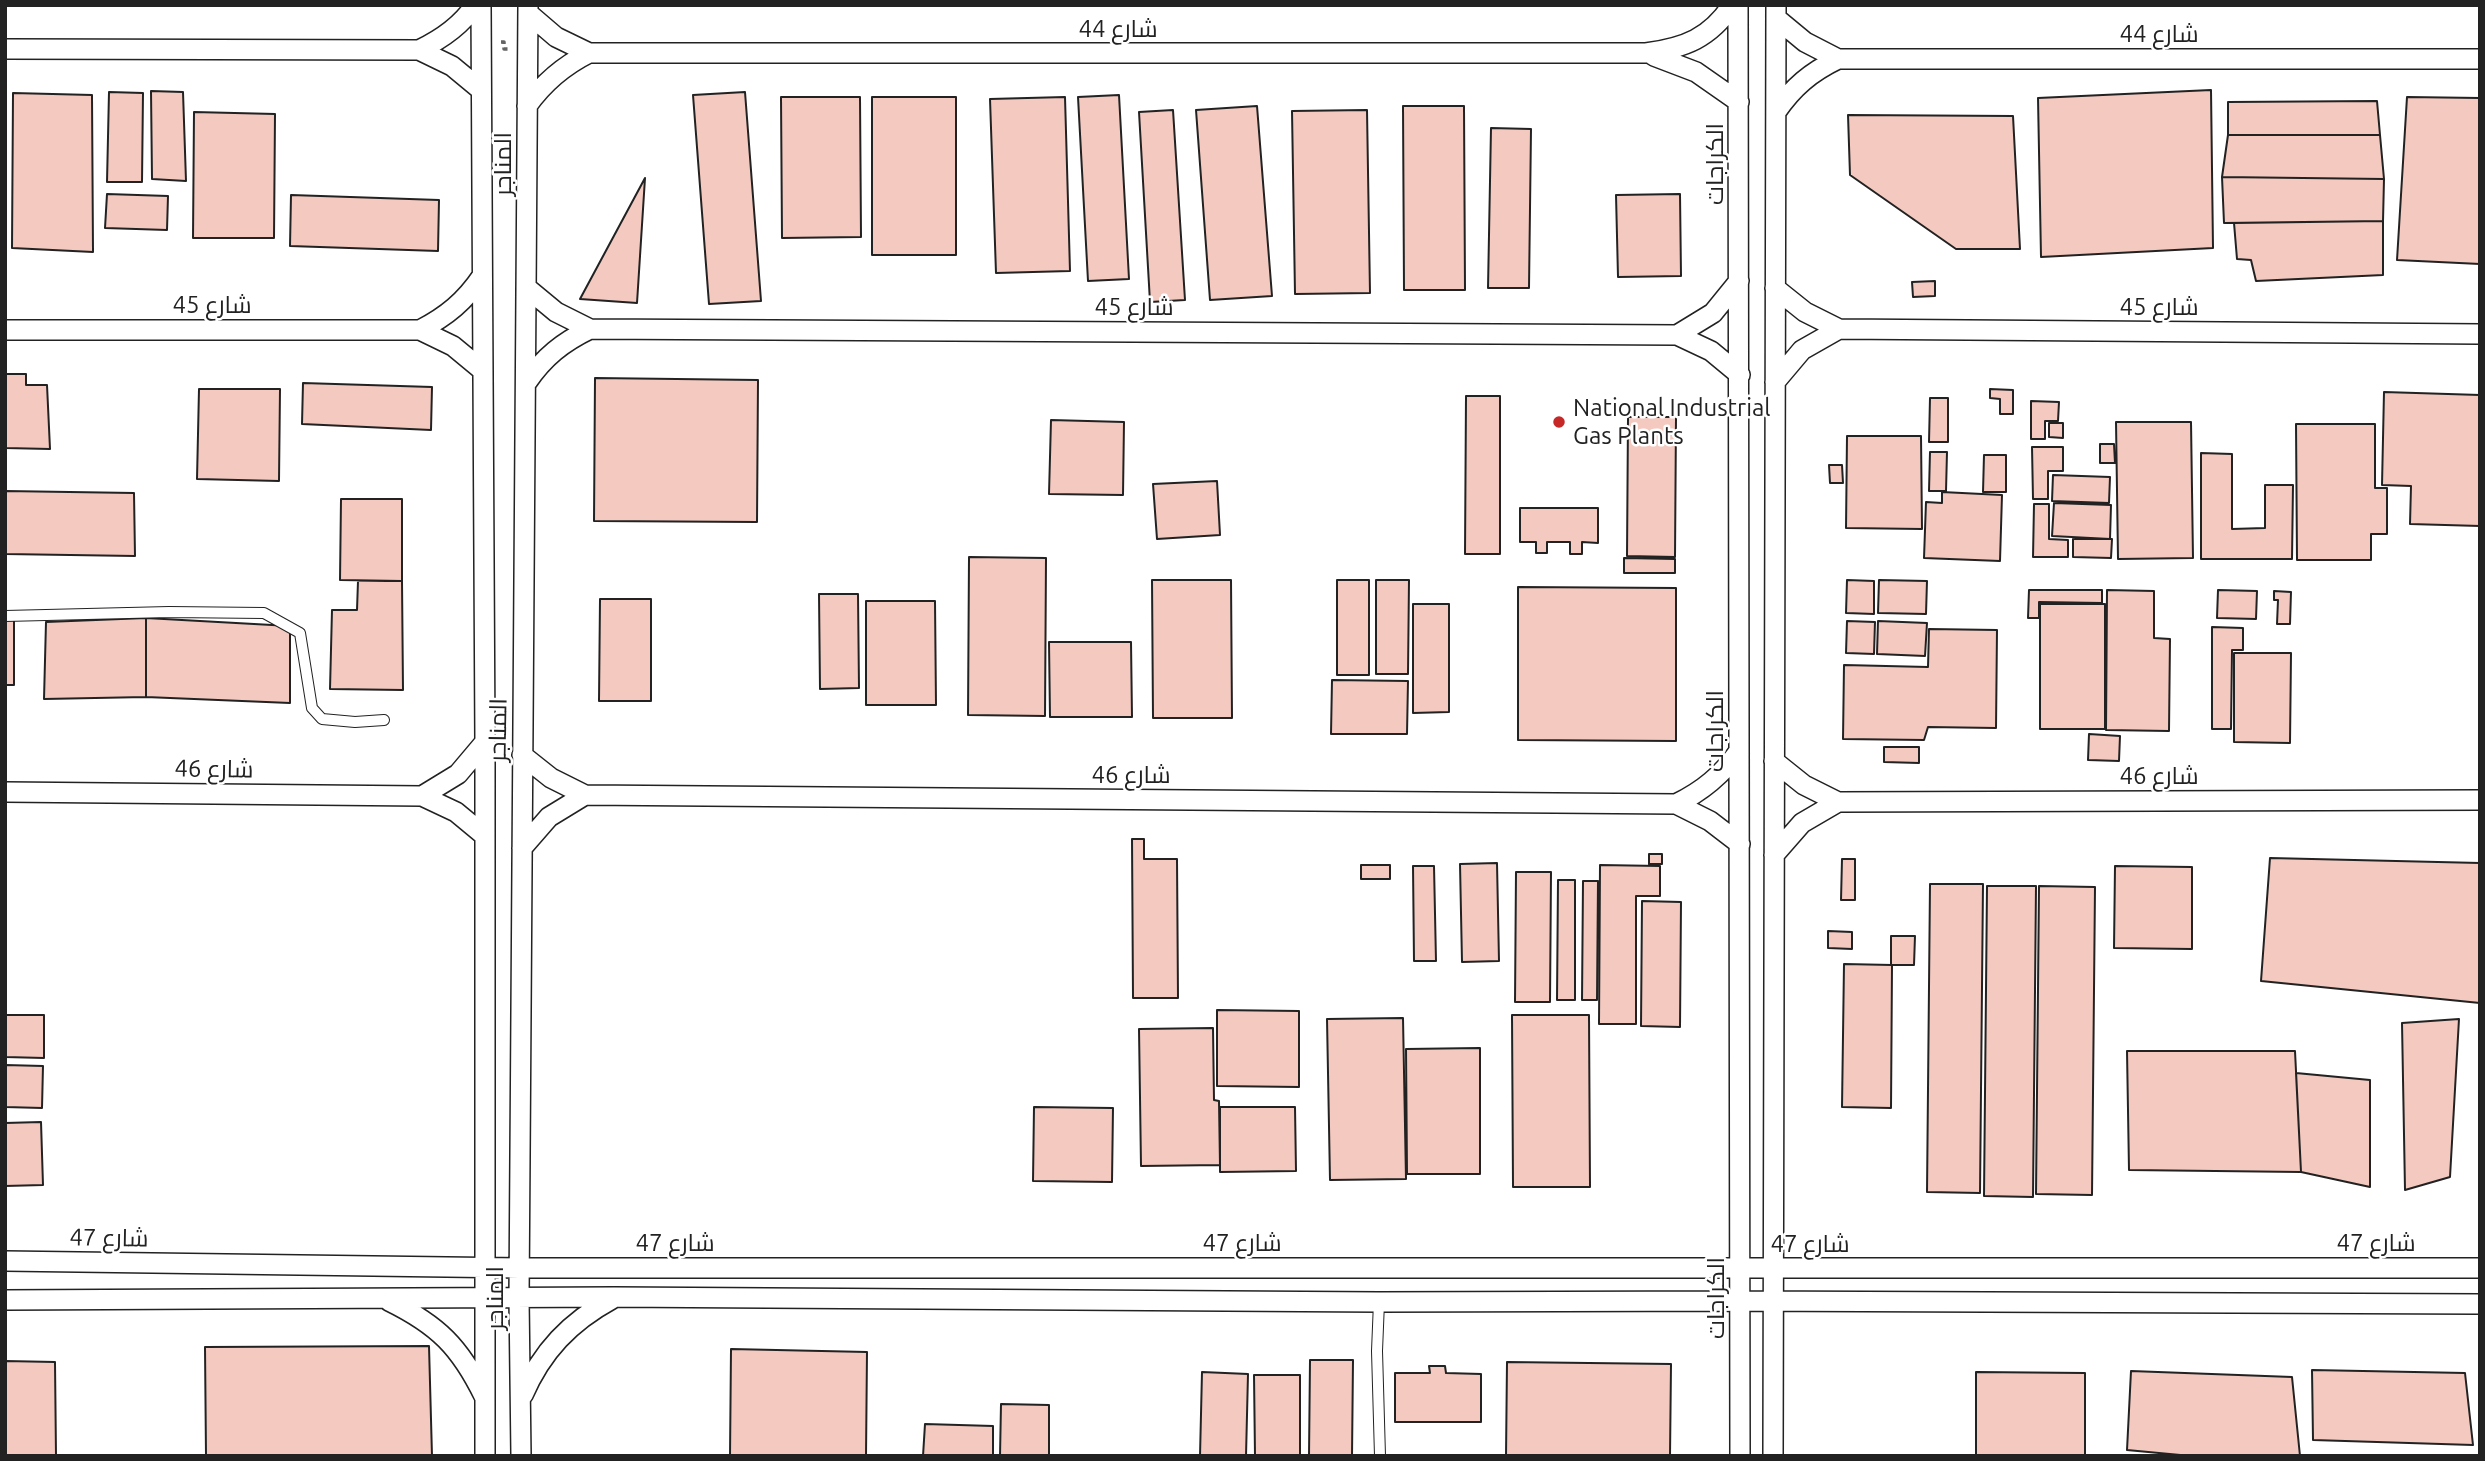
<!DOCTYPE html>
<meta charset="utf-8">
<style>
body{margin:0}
#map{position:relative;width:2485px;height:1461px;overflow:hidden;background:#fff;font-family:Ubuntu,sans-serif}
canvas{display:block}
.frame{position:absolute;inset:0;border:7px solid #222;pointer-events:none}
</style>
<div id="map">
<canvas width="2485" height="1461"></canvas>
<div class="frame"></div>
</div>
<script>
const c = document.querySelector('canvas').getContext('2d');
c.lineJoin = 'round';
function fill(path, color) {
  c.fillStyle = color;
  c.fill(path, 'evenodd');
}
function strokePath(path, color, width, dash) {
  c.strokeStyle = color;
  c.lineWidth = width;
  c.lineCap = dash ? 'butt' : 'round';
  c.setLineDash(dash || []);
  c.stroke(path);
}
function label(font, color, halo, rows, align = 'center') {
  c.font = font + ' Ubuntu,Cairo,sans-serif';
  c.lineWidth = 5;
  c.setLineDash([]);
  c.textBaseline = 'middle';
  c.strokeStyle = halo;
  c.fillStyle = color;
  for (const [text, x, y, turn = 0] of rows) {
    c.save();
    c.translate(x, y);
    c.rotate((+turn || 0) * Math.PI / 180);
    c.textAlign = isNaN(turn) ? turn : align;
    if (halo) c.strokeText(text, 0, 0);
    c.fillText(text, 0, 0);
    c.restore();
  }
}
const building = new Path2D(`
 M2211,90L2213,248L2041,257L2038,98Z
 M151,91L183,92L186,181L152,179Z
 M109,92L143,93L142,182H107Z
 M745,92L761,301L709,304L693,95Z
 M13,93L92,95L93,252L12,248Z
 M1119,95L1129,279L1088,281L1078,97Z
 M781,97H860L861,237L782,238Z
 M872,97H956V255H872Z
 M1065,97L1070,271L996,273L990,99Z
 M2407,97L2480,98V264L2397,260Z
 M2377,101L2380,135H2228V102Z
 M1257,106L1272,296L1210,300L1196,110Z
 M1403,106H1464L1465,290H1404Z
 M1173,110L1185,300L1150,302L1139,112Z
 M1367,110L1370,293L1295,294L1292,111Z
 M194,112L275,114L274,238H193Z
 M1848,115L2013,116L2020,249H1956L1850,175Z
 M1491,128L1531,129L1529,288H1488Z
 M2228,135H2380L2384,179L2222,177Z
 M2222,177L2384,179L2383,221L2224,223Z
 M645,178L637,303L580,299Z
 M107,194L168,196L167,230L105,228Z
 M1680,194L1681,276L1618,277L1616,195Z
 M291,195L439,200L438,251L290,246Z
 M2383,221V275L2256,281L2251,260L2237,259L2234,223Z
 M1935,281V296L1913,297L1912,282Z
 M5,374H26V385H47L50,449L5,448Z
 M595,378L758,380L757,522L594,521Z
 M303,383L432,387L431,430L302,424Z
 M199,389H280L279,481L197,479Z
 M1990,389L2013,390V414H2000V399L1990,398Z
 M2384,392L2480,395V526L2410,524L2411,486L2382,485Z
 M1466,396H1500V554H1465Z
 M1930,398H1948V442H1929Z
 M2031,401L2059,402L2058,421H2045V439H2031Z
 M1628,417H1676L1675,557L1627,556Z
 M1051,420L1124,422L1123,495L1049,494Z
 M2116,422H2191L2193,558L2118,559Z
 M2049,423H2063V438L2049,437Z
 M2296,424H2375V488H2387V534H2371V560H2297Z
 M1847,436H1921L1922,529L1846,528Z
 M2100,444H2114L2115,463H2100Z
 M2032,447H2063V471H2048V499H2033Z
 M1930,452H1947L1946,491H1929Z
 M2201,453L2232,454V529L2265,528V485H2293L2292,559H2201Z
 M1984,455H2006V492H1983Z
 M1829,465H1842L1843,483H1830Z
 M2053,475L2110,477L2109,503L2052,501Z
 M1217,481L1220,535L1157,539L1153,484Z
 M5,491L134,493L135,556L5,554Z
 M1942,492L2002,495L2000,561L1924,558L1926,502L1942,503Z
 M341,499H402V581L340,580Z
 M2054,503L2111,505L2110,539L2052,536Z
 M2034,504H2049V539L2068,540V557H2033Z
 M1520,508H1598V543L1582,542V554H1570V542H1547V553H1536V542H1520Z
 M2073,539H2112L2111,558L2073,557Z
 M969,557L1046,558L1045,716L968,715Z
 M1624,558L1675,559V573H1624Z
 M1152,580H1231L1232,718H1153Z
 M1337,580H1369V675H1337Z
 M1376,580H1409L1408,674H1376Z
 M1847,580L1874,581V614L1846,613Z
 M1879,580L1927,581L1926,614L1878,613Z
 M358,581H402L403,690L330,689L332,610H357Z
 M1518,587L1676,588V741L1518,740Z
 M2029,590H2102V603L2039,602V618H2028Z
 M2107,590L2154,591V638L2170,639L2169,731L2106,730Z
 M2218,590L2257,591L2256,619L2217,618Z
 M2274,591L2291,592L2290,624H2277L2278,600H2274Z
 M819,594H858L859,688L820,689Z
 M600,599H651V701H599Z
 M866,601H935L936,705H866Z
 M1413,604H1449V712L1413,713Z
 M2040,604H2105V729H2040Z
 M5,616H14V685H5Z
 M146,618V697L44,699L46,622Z
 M146,618L290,626V703L146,697Z
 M1847,621L1875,622L1874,654L1846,653Z
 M1878,621L1927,623L1925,656L1877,654Z
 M2212,627L2243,628V650H2232L2231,729H2212Z
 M1929,629L1997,630L1996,728L1928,727L1924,740L1843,739L1844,665L1928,667Z
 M1049,642H1131L1132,717H1050Z
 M2234,653H2291L2290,743L2234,742Z
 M1332,680L1408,681L1407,734H1331Z
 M2089,734L2120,736L2119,761L2088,760Z
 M1884,747H1919V763L1884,762Z
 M1132,839H1144V859H1177L1178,998H1133Z
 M1649,854H1662V864H1649Z
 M2270,858L2480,863V1003L2261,981Z
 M1842,859H1855V900H1841Z
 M1497,863L1499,961L1462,962L1460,864Z
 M1361,865H1390V879H1361Z
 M1600,865L1660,866V896H1636V1024H1599Z
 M1413,866H1434L1436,961H1414Z
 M2115,866L2192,867V949L2114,948Z
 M1516,872H1551L1550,1002H1515Z
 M1558,880H1575V1000H1557Z
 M1583,881H1598L1597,1000H1582Z
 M1930,884H1983L1980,1193L1927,1192Z
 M1987,886H2036L2033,1197L1984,1196Z
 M2039,886L2095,887L2092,1195L2036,1194Z
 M1642,901L1681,902L1680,1027L1641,1026Z
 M1828,931L1852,932V949L1828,948Z
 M1891,936H1915L1914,965H1891Z
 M1844,964L1892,965L1891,1108L1842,1107Z
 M1217,1010L1299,1011V1087L1217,1086Z
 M5,1015H44V1058L5,1057Z
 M1512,1015H1589L1590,1187H1513Z
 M1403,1018L1406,1179L1330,1180L1327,1019Z
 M2459,1019L2450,1177L2405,1190L2402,1023Z
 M1213,1028L1214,1100L1219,1101L1220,1165L1141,1166L1139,1029Z
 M1480,1048V1174H1407L1406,1049Z
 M2127,1051H2295L2301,1172L2129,1170Z
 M5,1065L43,1066L42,1108L5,1107Z
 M2296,1073L2370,1080V1187L2301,1172Z
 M1034,1107L1113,1108L1112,1182L1033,1181Z
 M1220,1107H1295L1296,1171L1220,1172Z
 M41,1122L43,1185L5,1186V1123Z
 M429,1346L432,1456H206L205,1347Z
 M731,1349L867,1352L866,1456H730Z
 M1310,1360H1353L1352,1456H1309Z
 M5,1361L55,1362L56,1456H5Z
 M1507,1362L1671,1364L1670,1456H1506Z
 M1429,1366H1445L1446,1373L1481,1374V1422H1395V1373H1430Z
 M2312,1370L2465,1373L2473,1445L2313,1440Z
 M2131,1371L2292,1377L2300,1456H2191L2127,1450Z
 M1202,1372L1248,1374L1246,1456H1200Z
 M1976,1372L2085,1373V1456H1976Z
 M1254,1375H1300V1456H1255Z
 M1001,1404L1049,1405V1456H1000Z
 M925,1424L993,1426V1456H923Z`);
fill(building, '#f3c9c0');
strokePath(building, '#222', 2);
const lane = new Path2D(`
 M5,616L169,612L264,613L300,633L312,708L322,719L355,722L384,720
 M1379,1302L1377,1351L1380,1456`);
const street = new Path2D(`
 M481,5L485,742V1456
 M1738,5L1740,1456
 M528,13L556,37L589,53H1646C1685,48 1710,38 1732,5
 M1776,18L1805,42L1838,59H2480
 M5,49L419,50L452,66L481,90
 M419,50C442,39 461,26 475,5
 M1654,56L1696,72L1739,102
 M527,106C544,82 563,66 589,53
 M1776,112C1793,87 1811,72 1838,59
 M527,288L556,312L590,329L1677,335L1711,351L1740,375
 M1775,288L1805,312L1839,329L2480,334
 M5,330H420L453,346L482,370
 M420,330C447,316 465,301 482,276
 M1677,335L1713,313L1739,281
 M527,382C544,357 563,342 590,329
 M1775,382L1802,350L1839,329
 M522,755L551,778L585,795L1676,804L1710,821L1740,844
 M1774,761L1804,785L1838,802L2480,800
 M5,792L422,796L456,812L485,836
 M422,796L458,774L485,742
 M1676,804C1703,791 1722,775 1739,751
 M522,848L549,817L585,795
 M1774,855L1802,823L1838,802
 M5,1261L520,1268H2480
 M5,1300L614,1297L1379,1302L1740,1301L2480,1304
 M389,1301C438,1325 460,1347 484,1396
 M523,1395C542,1351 570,1322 612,1299
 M521,1456L519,1298L528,5
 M1773,1456L1776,5`);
strokePath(lane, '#222', 12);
strokePath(street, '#222', 22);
strokePath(new Path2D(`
 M501,42H504V49H510`), '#646464', 3.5, [5, 3.5]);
strokePath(lane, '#fff', 10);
strokePath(street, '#fff', 19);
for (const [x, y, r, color] of [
 [1559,422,7,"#c62828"]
]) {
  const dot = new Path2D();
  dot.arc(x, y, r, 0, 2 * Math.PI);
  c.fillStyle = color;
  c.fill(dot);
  strokePath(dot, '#fff', 2.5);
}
label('24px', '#222', '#fff', [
 ["شارع 44",1118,29],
 ["شارع 44",2159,34],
 ["المناجر",503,164,-90],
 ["الكراجات",1715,164,-90],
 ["شارع 45",212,305],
 ["شارع 45",1134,307],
 ["شارع 45",2159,307],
 ["المناجر",498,730,-89],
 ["الكراجات",1715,731,-90],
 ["شارع 46",214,769,1],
 ["شارع 46",1131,775],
 ["شارع 46",2159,776],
 ["شارع 47",109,1238,1],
 ["شارع 47",675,1243],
 ["شارع 47",1242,1243],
 ["شارع 47",2376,1243],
 ["شارع 47",1810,1244],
 ["المناجر",495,1298,-90],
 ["الكراجات",1716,1298,-90]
]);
label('24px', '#222', '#fff', [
 ["National Industrial",1573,408],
 ["Gas Plants",1573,436]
], 'left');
</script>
